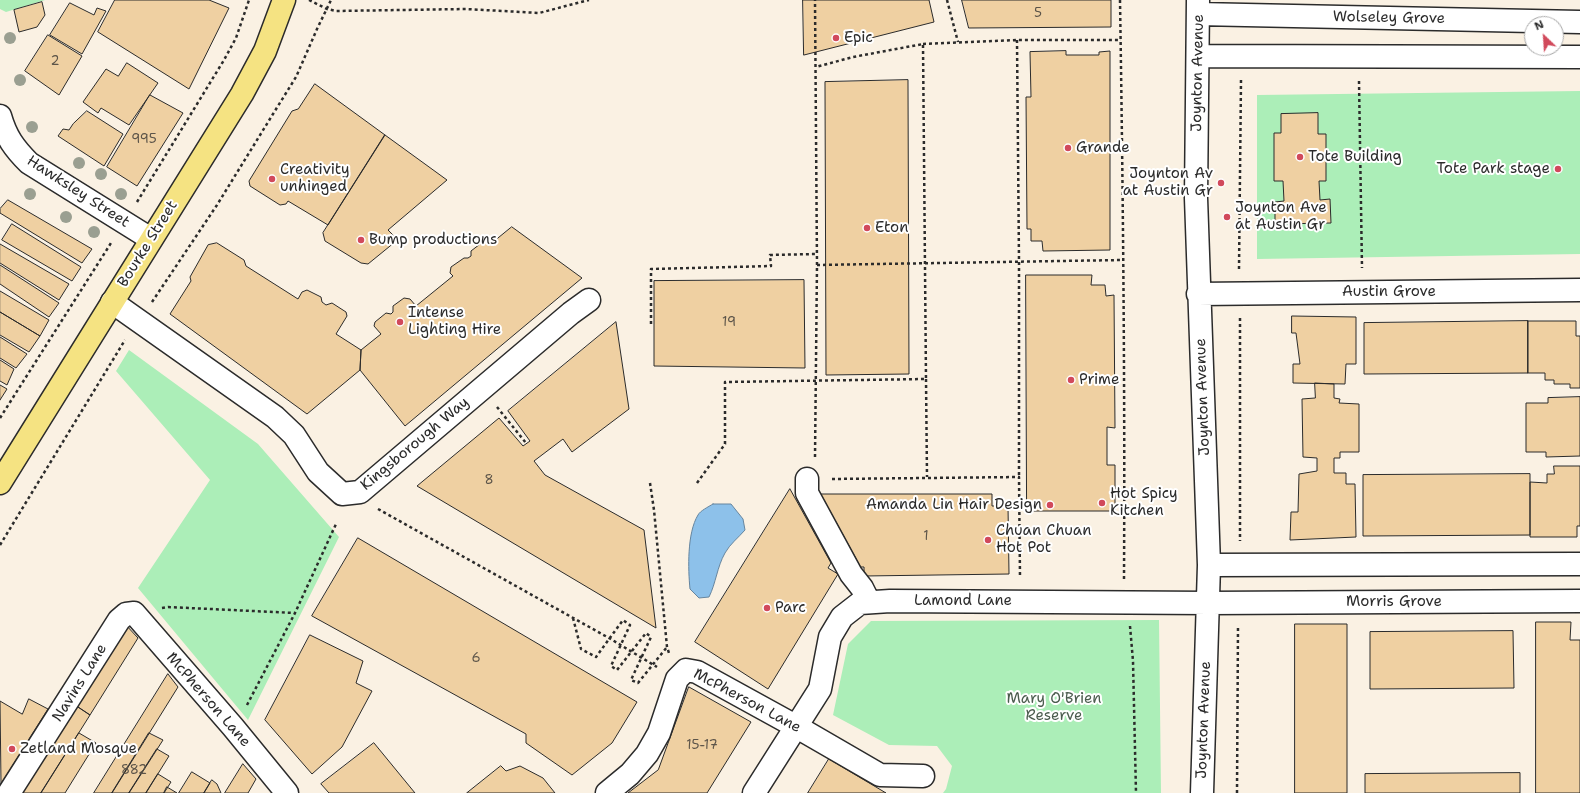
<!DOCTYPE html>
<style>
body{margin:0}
#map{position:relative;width:1580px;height:793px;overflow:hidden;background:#faf1e3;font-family:"Shantell Sans",sans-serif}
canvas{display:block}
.north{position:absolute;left:1524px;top:16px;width:40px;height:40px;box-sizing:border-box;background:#fff;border:1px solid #aaa;border-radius:50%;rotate:335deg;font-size:11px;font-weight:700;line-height:16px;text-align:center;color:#2b2b2b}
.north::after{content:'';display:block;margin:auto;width:14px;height:18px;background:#d1495b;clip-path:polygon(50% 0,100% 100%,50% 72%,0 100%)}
</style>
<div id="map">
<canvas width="1580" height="793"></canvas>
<div class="north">N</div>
</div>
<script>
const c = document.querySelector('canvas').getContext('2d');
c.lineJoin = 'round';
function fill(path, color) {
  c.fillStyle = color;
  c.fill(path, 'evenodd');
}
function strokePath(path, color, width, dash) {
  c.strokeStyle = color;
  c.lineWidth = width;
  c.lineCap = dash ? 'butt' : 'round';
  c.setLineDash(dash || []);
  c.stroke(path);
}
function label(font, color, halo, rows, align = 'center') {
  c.font = font + ' "Shantell Sans",sans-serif';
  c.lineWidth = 4;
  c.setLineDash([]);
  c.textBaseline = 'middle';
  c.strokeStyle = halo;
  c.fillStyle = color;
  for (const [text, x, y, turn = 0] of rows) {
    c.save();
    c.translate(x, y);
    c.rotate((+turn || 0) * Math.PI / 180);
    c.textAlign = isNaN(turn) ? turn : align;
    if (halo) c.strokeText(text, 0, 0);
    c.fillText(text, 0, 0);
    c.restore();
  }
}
fill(new Path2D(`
 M0,0H45L6,12L0,9Z
 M1580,91V254L1257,259V95Z
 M129,350L258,444L339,537L248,720L138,588L210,480L116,371Z
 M1159,620L1161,793H943L946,789L952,766L937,746L889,745L833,715L848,644L871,621Z`), '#aceeb8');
const water = new Path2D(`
 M713,504H731L743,519L745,530C738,538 730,544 725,553C717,567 716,583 709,597L699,598L690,589C688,569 687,533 698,515C700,511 708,507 713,504Z`);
fill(water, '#8dc1ea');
strokePath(water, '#66859e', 1);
const building = new Path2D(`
 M115,0H209L229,8L189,89L98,32Z
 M803,0H929L934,22L804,55Z
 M962,0H1111V27L969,28Z
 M42,2L45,15L37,27L19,32L14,10Z
 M70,3L94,15L97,8L106,11L82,54L50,35Z
 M48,35L82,56L59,95L25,71Z
 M1066,51V55H1099V52L1110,51V250L1043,251L1042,241H1031V229H1027L1026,97H1031L1030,52Z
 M127,63L158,83L129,125L101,108L98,113L83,102L106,69L118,76Z
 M908,80L909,374L826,375L825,82Z
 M315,84L385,135L328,225L288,201L286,204L280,205L250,186L249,181L292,111L298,109Z
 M150,95L183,113L137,186L107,167Z
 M87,111L123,134L104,166L58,136L63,129L69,130L73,124Z
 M1318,113V134H1326V181H1319L1320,200L1330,199L1331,223L1275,224V202L1284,201L1283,181H1274V133H1281V114Z
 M385,135L447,180L388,230L395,237V242L368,264L361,263L325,241L323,233Z
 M8,200L92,249L82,263L0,213V209Z
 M12,224L81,267L72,281L2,240Z
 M512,227L582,278L405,426L360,370L361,350L381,334L374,326L375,322L386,313L391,314L393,312V306L404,298L410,299L416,306L453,276L450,273L451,267L464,258H468L471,256V251L484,241H488L490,244Z
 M217,243L244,260L246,266L298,299L302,292L307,290L321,297L322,302L326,305L332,303L346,312L347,316L336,334L361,350L360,370L307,414L170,314L191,281L190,277L208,245Z
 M0,244L69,284L59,300L0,263Z
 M0,265L59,303L49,317L0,284Z
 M1026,275H1092L1091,285H1105L1106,296L1114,295L1115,428L1107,427V465H1115V511H1027Z
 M804,280L805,368L654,366V281Z
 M0,291L49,320L40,336L0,312Z
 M0,312L40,336L29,352L0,335Z
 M1292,316L1356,317V364H1346L1345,384L1293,383V364H1300L1296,333H1292Z
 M1528,321H1576V336H1580V388H1570V384H1554V380H1545V373H1528Z
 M1528,321V373L1364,374V323Z
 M616,322L629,409L572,452L563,439L534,461L545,475L644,530L656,628L417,486L499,418L523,446L530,441L508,411Z
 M0,337L27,354L16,368L0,358Z
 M0,360L14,369L7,385L0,381Z
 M1315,383L1334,384V398L1340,399L1339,403L1359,404V452H1340V458H1334V473H1346V484H1355L1356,537L1290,540L1291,512H1298L1299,474L1317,471V458L1303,457L1302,399L1315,398Z
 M0,385L7,389L0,400Z
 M1580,397V456L1546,457V452H1526V403H1548V398Z
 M1554,466H1580V526H1577V537H1530V482L1547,483V474H1554Z
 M1530,474V535L1363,536V475Z
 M790,489L831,563L828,568L838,574L768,689L695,642Z
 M821,494H992V506H1008L1009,574L864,576V567H861Z
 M358,538L637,702L612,743L572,775L526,743V734L312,616Z
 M1536,622H1571L1570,640H1580V793H1536Z
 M125,624L138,638L90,715L75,705Z
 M1295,624H1347V793H1295Z
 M1513,631L1514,688L1370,689V632Z
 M310,635L363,661L356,683L372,691L342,747L312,774L265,720Z
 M168,674L178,687L112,793H94Z
 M689,687L751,722L707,793H628L658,770Z
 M29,699L48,709L1,784L0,701L22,714Z
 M75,705L90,715L41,793H20Z
 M79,733L96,743L65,793H41Z
 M149,733L163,740L129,793H112Z
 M374,743L415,793H329L321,784Z
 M157,749L169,756L146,793H129Z
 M829,759L886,793H808Z
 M243,764L256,779L248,793H225Z
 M501,766L506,771L520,766L543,778L555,793H467Z
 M192,772L210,783L204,793H179Z
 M1520,773V793H1365V774Z
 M158,774L171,782L164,793H146Z
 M212,780L217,784L221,793H204Z
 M167,787L177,793H164Z`);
fill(building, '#efd0a2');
strokePath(building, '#2b2b2b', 1);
const minor = new Path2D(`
 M1198,0L1196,198L1209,565L1202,793
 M1198,14L1580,22
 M1199,56L1580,57
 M0,116C6,137 14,148 29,163L151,239
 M1198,294L1580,290
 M112,302L275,417L294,435L318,472L342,494L360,492L571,313L589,300
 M807,479V493L851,574L862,588L869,602
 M1209,565L1580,564
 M9,793L119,620L126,614L134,613L233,727L287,793
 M607,793L630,774L647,754L659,733L677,679L686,670L697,672L797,727L880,775L923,776
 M754,793L820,689L830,637L842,617L860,603L890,601L1209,603L1580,601`);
const major = new Path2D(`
 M0,483L242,94L265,51L284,0`);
strokePath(minor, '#2b2b2b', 25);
strokePath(major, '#2b2b2b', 25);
strokePath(new Path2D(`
 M309,0L327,9L336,11L466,9L539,13L589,0
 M947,0L958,42
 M1120,0C1123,193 1125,386 1124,579
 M1017,40L1019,261V477
 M923,44L1017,40H1121
 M1359,81L1362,268
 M137,202L224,60L236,38L249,0
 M817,265L1122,260
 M1239,269L1241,80
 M152,302L217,205L273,114L296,77L317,29L331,0
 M1240,318V541
 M651,324V269L771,266L770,255L817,254
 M926,379L927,477
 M497,407L526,443
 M0,418L111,243
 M815,457L817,265L815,0
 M832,479L1019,477L1020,577
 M650,483L654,510L667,647L669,653
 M697,483L725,444V382L926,379L923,44L853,57L816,67
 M378,509L609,638L657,667
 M0,545L125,340
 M162,608L168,607L295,613
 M573,618L581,649L596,657L623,620L630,625L611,666L617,670L646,633L651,637L631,680L638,683L667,647
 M1130,626L1133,661L1136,793
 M247,705L295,613L336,524
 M1237,793L1238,626`), '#2b2b2b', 2.5, [3, 3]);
strokePath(minor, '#fff', 22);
strokePath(major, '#f5e382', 22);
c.fillStyle = '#9a9f91';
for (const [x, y] of [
 [10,38],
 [20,80],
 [32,127],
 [79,163],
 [101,174],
 [30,194],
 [121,194],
 [66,217],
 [94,232]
]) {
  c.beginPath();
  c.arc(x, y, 6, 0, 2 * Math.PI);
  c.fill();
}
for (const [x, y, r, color] of [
 [836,38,4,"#d1495b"],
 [1068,148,4,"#d1495b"],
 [1300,157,4,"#d1495b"],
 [1558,169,4,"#d1495b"],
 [272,179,4,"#d1495b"],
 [1221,183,4,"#d1495b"],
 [1227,217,4,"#d1495b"],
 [867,228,4,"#d1495b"],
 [361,240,4,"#d1495b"],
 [400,322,4,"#d1495b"],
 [1071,380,4,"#d1495b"],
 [1102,503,4,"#d1495b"],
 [1050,505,4,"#d1495b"],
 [988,540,4,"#d1495b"],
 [767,608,4,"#d1495b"],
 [12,749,4,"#d1495b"]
]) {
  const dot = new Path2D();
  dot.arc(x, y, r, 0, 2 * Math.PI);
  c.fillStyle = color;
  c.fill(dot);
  strokePath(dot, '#fff', 1.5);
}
label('13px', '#5c5449', null, [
 ["5",1038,14],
 ["2",55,62],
 ["995",144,140],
 ["19",729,323],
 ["8",489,481],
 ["1",926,537],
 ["6",476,659],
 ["15-17",702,746],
 ["882",134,771]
]);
label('15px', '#2b2b2b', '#fff', [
 ["Wolseley Grove",1389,18,1],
 ["Joynton Avenue",1198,73,-89],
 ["Hawksley Street",78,192,33],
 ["Bourke Street",148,244,-58],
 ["Austin Grove",1389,292],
 ["Joynton Avenue",1203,397,-92],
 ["Kingsborough Way",415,444,-40],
 ["Lamond Lane",963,601],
 ["Morris Grove",1394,602],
 ["Navins Lane",80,683,-58],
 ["McPherson Lane",208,700,49],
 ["McPherson Lane",747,701,28],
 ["Joynton Avenue",1204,720,-88]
]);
label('15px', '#2b2b2b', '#fff', [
 ["Epic",844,38],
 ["Grande",1076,148],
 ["Tote Building",1308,157],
 ["Tote Park stage",1550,169,"right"],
 ["Creativity",280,170],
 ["unhinged",280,187],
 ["Joynton Av",1213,174,"right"],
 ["at Austin Gr",1213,191,"right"],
 ["Joynton Ave",1235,208],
 ["at Austin Gr",1235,225],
 ["Eton",875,228],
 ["Bump productions",369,240],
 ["Intense",408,313],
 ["Lighting Hire",408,330],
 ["Prime",1079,380],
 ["Hot Spicy",1110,494],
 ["Kitchen",1110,511],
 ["Amanda Lin Hair Design",1042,505,"right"],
 ["Chuan Chuan",996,531],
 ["Hot Pot",996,548],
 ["Parc",775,608],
 ["Zetland Mosque",20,749]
], 'left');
label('15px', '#4b5c4e', '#fff', [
 ["Mary O'Brien",1054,699],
 ["Reserve",1054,716]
]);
</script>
